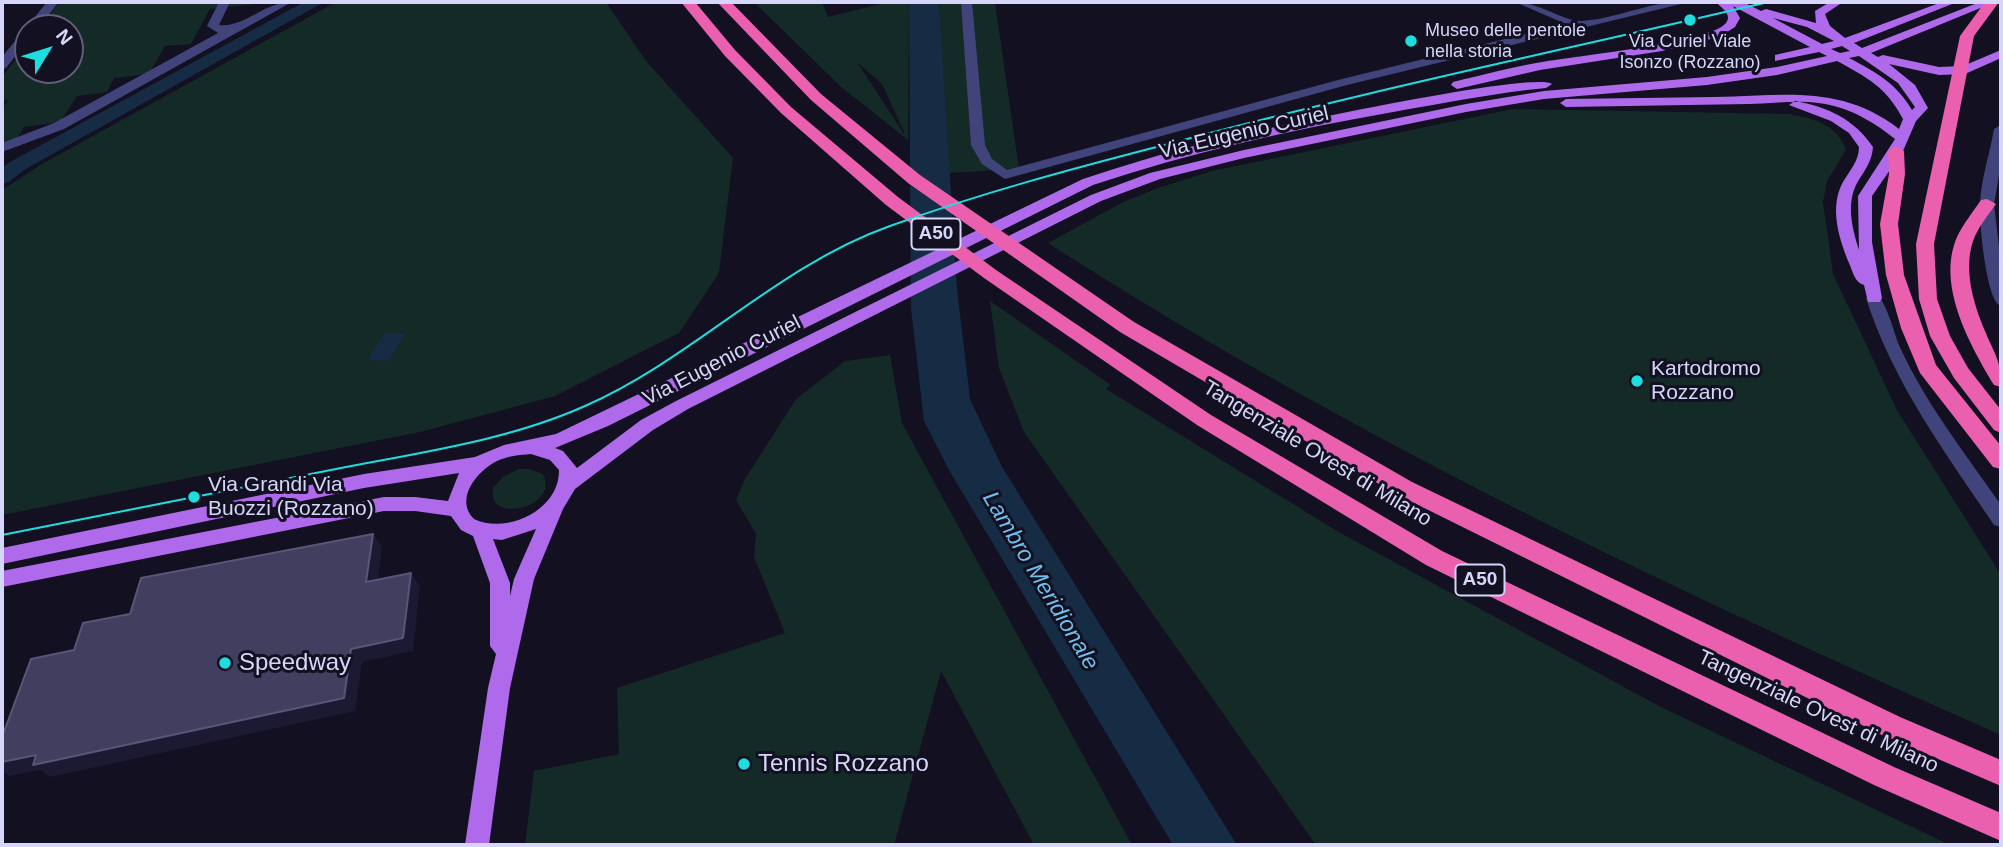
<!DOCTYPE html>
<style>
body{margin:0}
#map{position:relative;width:2003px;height:847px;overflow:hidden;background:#121021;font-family:Helvetica,sans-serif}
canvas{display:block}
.frame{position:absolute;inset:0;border:4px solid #d6d6fa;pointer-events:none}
.north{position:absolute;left:14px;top:14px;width:70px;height:70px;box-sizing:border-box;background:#121021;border:2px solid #605f78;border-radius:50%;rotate:52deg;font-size:19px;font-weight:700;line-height:28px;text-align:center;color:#d6d6fa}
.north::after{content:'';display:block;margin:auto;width:24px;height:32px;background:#1dddde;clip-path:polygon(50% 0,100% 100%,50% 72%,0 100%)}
</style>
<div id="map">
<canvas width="2003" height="847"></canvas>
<div class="frame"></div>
<div class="north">N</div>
</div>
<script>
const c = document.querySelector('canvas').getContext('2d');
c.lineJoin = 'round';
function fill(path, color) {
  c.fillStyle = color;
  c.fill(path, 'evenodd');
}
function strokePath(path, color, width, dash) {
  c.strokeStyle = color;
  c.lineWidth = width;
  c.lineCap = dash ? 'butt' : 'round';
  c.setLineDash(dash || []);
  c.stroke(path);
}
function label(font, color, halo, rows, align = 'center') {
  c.font = font + ' Helvetica,sans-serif';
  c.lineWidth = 6;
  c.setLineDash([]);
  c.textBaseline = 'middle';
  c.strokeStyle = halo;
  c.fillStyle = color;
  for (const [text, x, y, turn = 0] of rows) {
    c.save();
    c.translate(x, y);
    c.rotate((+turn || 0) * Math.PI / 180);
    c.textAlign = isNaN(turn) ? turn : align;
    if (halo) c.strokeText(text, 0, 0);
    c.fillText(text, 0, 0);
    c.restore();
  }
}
fill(new Path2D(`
 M60,2H273L210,9L191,44L165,46L149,74L114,78L107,92L77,96L60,122L24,127L16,141L2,143V109L8,100L2,101V77L28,43V70H70V28H40Z
 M336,2H606L646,61L733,158L719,273L679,333L555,396L420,432L2,515V190L42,164Z
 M754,2H822L828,17L880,4L879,2H909L908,140L840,86ZM857,62L882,84L905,134H904Z
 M939,2H995L1019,169L949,173Z
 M1513,109L1790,114C1814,119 1837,124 1846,150L1827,181L1823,202L1833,274L1897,410L2001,575V735C1670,589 1353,439 1048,243L1123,202L1158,188L1212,171Z
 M990,301L1111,385L1106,389L1337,531L1659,706L1950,845H1316L1024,432L999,368Z
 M890,355L902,423L1132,845H1034L941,671L894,845H525L534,771L619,754L617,688L785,633L754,557L756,534L736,500L745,479L796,399L845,361Z
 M519,469H529L543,474C561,507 486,526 493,488L503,477Z`), '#142a27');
fill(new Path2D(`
 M909,2H939L957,289L970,399L1002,467L1237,845H1173L949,470L924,421L911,308Z
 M385,333L405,334L388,361L368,360Z`), '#162c45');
fill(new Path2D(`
 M304,2H324L24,170L9,182L2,184V168L10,162Z`), '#162c45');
fill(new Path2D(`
 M47,2H59L38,28H28V40L6,68L2,69V57Z
 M219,2H230L219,25C245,28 265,1 292,2L64,129L2,152V143L54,123L218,33L207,26Z
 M961,2H972L985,145L992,159L1007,170L1338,80L1566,24L1515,2C1539,2 1564,22 1582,21C1618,19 1652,0 1689,2L1347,85L1005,179L982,164L971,145Z
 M2001,125V164L1994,204L2001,264V306C1986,302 1979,220 1980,204C1981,179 1990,153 1994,129Z
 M1874,293C1885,296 1894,333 1899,345C1925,403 1965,453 2001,505V527L1994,525C1945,452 1893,383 1866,298Z`), '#41447a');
fill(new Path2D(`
 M1716,2H1743L1761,11L1766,9L1816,23L1815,11L1830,2H1843L1825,14L1830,26L1845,38L1942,2H1957L1854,43L1862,48L1980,2H1995L1871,53L1878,57L1883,55L1939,67L1963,66L2001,50V58L1965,74L1939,75L1889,64L1915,85L1928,108L1916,121L1903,151L1872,196V242L1882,298L1880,302H1868L1864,285C1855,283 1853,272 1849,263C1839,239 1829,207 1843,182C1850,170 1859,161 1859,147L1849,133L1831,121L1789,105L1795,101C1828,107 1854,119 1873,147C1872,162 1864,171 1857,183C1846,204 1852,228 1859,250L1858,196L1895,139C1876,124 1857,112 1834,106C1805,98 1778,104 1749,104C1688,105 1627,106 1566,107L1560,103L1566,99C1616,98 1666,98 1715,97C1783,96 1841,84 1899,129L1903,119C1886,87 1868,78 1837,61L1777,75L1707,85L1544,99L1466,112L1244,158L1160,179L1101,201L688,409L653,430L575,489L563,509L534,579L510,688L489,845H465L488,688L496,654L490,646V583L473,536L461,530L451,516L415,511H384L2,587V571L384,497H415L448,501L459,473L364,488L2,564V548L364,474L475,457L504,445L556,434L1083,179C1122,166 1161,154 1201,144C1242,133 1534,70 1552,84L1546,88C1495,93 1444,103 1393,112C1291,130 1191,152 1093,185L608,426L555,448L563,451L577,468L641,420L676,401L1091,195L1150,173L1244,150L1466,104L1544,91L1707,77L1777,67L1827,56L1819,52L1775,61V55L1810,47L1733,6L1740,18L1735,27L1719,37L1662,51L1540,70L1457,89L1451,85L1453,82C1482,75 1512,67 1542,62C1574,56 1710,43 1726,23C1733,14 1720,7 1716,2ZM1773,18L1807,27L1834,41L1822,44ZM1842,46L1850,51L1840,53L1831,49ZM1859,56L1898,83L1915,107L1912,110C1897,84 1876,72 1849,58ZM531,454L550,460L559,470C560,509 508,535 474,519C454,499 477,471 497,461C508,456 519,455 531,454ZM536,529L514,579L510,596V583L493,539L502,540Z`), '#af6aec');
fill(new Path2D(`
 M681,2H695L735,50L791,107L898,197L996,270L1211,415L1442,551L1894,767L2001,813V841L1874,785L1426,565L1197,425L984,278L886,205L781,113L725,56Z
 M717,2H731L821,94L920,175L1134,322L1412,482L1900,717L2001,760V786L1882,735L1396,494L1120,332L908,183L811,100Z
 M1985,2H1999L1974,36L1934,244L1937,299L1950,336L1968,368L2001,410V433L1994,430L1954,378L1930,336L1919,299L1916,244L1960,36Z
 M1896,146L1904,151L1905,174L1898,224L1904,275L1936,365L2001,446V469L1993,467L1920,373L1901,328L1886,275L1880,224L1889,174L1888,151Z
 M1987,199L1996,204C1989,214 1980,225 1975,236C1962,266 1973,303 1985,331C1994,353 2002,362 2001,387L1994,385C1970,345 1936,285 1957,237C1963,224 1973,212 1981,200Z`), '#ea60af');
strokePath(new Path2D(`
 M2,535C115,513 228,490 341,468C423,452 509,440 585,406C694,358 777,266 890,226C981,193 1075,168 1168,144C1366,91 1568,49 1768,2`), '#1dddde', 2);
fill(new Path2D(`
 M373,534L382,547L376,595L366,582Z
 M411,573L420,586L413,651L362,662L355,711L50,777L40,770L9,776L2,771V762L351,649Z`), '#1c1933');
const building = new Path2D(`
 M373,534L366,582L411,573L403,638L351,649L344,698L33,765L36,755L2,762V737L31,659L74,650L83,623L130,614L141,578Z`);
fill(building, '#413e5f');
strokePath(building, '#585677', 2);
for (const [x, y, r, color] of [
 [1690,20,7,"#1dddde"],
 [1411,41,7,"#1dddde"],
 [1637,381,7,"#1dddde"],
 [194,497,7,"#1dddde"],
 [225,663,7,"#1dddde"],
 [744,764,7,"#1dddde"]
]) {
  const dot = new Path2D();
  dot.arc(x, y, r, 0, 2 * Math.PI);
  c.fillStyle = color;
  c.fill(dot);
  strokePath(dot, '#121021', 2.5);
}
label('18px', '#d6d6fa', '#121021', [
 ["Museo delle pentole",1425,31],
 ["nella storia",1425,52],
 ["Via Curiel Viale",1690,42,"center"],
 ["Isonzo (Rozzano)",1690,63,"center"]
], 'left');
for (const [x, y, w] of [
 [936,234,49],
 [1480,580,49]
]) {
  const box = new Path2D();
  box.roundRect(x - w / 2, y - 15.5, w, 31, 5);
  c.fillStyle = '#121021';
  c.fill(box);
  strokePath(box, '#d6d6fa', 2);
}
label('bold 19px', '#d6d6fa', null, [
 ["A50",936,234],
 ["A50",1480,580]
]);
label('21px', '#d6d6fa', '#121021', [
 ["Via Eugenio Curiel",1244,133,-13],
 ["Via Eugenio Curiel",722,361,-27],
 ["Tangenziale Ovest di Milano",1317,454,31],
 ["Tangenziale Ovest di Milano",1818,712,25]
]);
label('21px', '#d6d6fa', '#121021', [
 ["Kartodromo",1651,369],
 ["Rozzano",1651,393],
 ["Via Grandi Via",208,485],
 ["Buozzi (Rozzano)",208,509]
], 'left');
label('italic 23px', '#71bfec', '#121021', [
 ["Lambro Meridionale",1040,581,59]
]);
label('24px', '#d6d6fa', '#121021', [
 ["Speedway",239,663],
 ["Tennis Rozzano",758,764]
], 'left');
</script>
